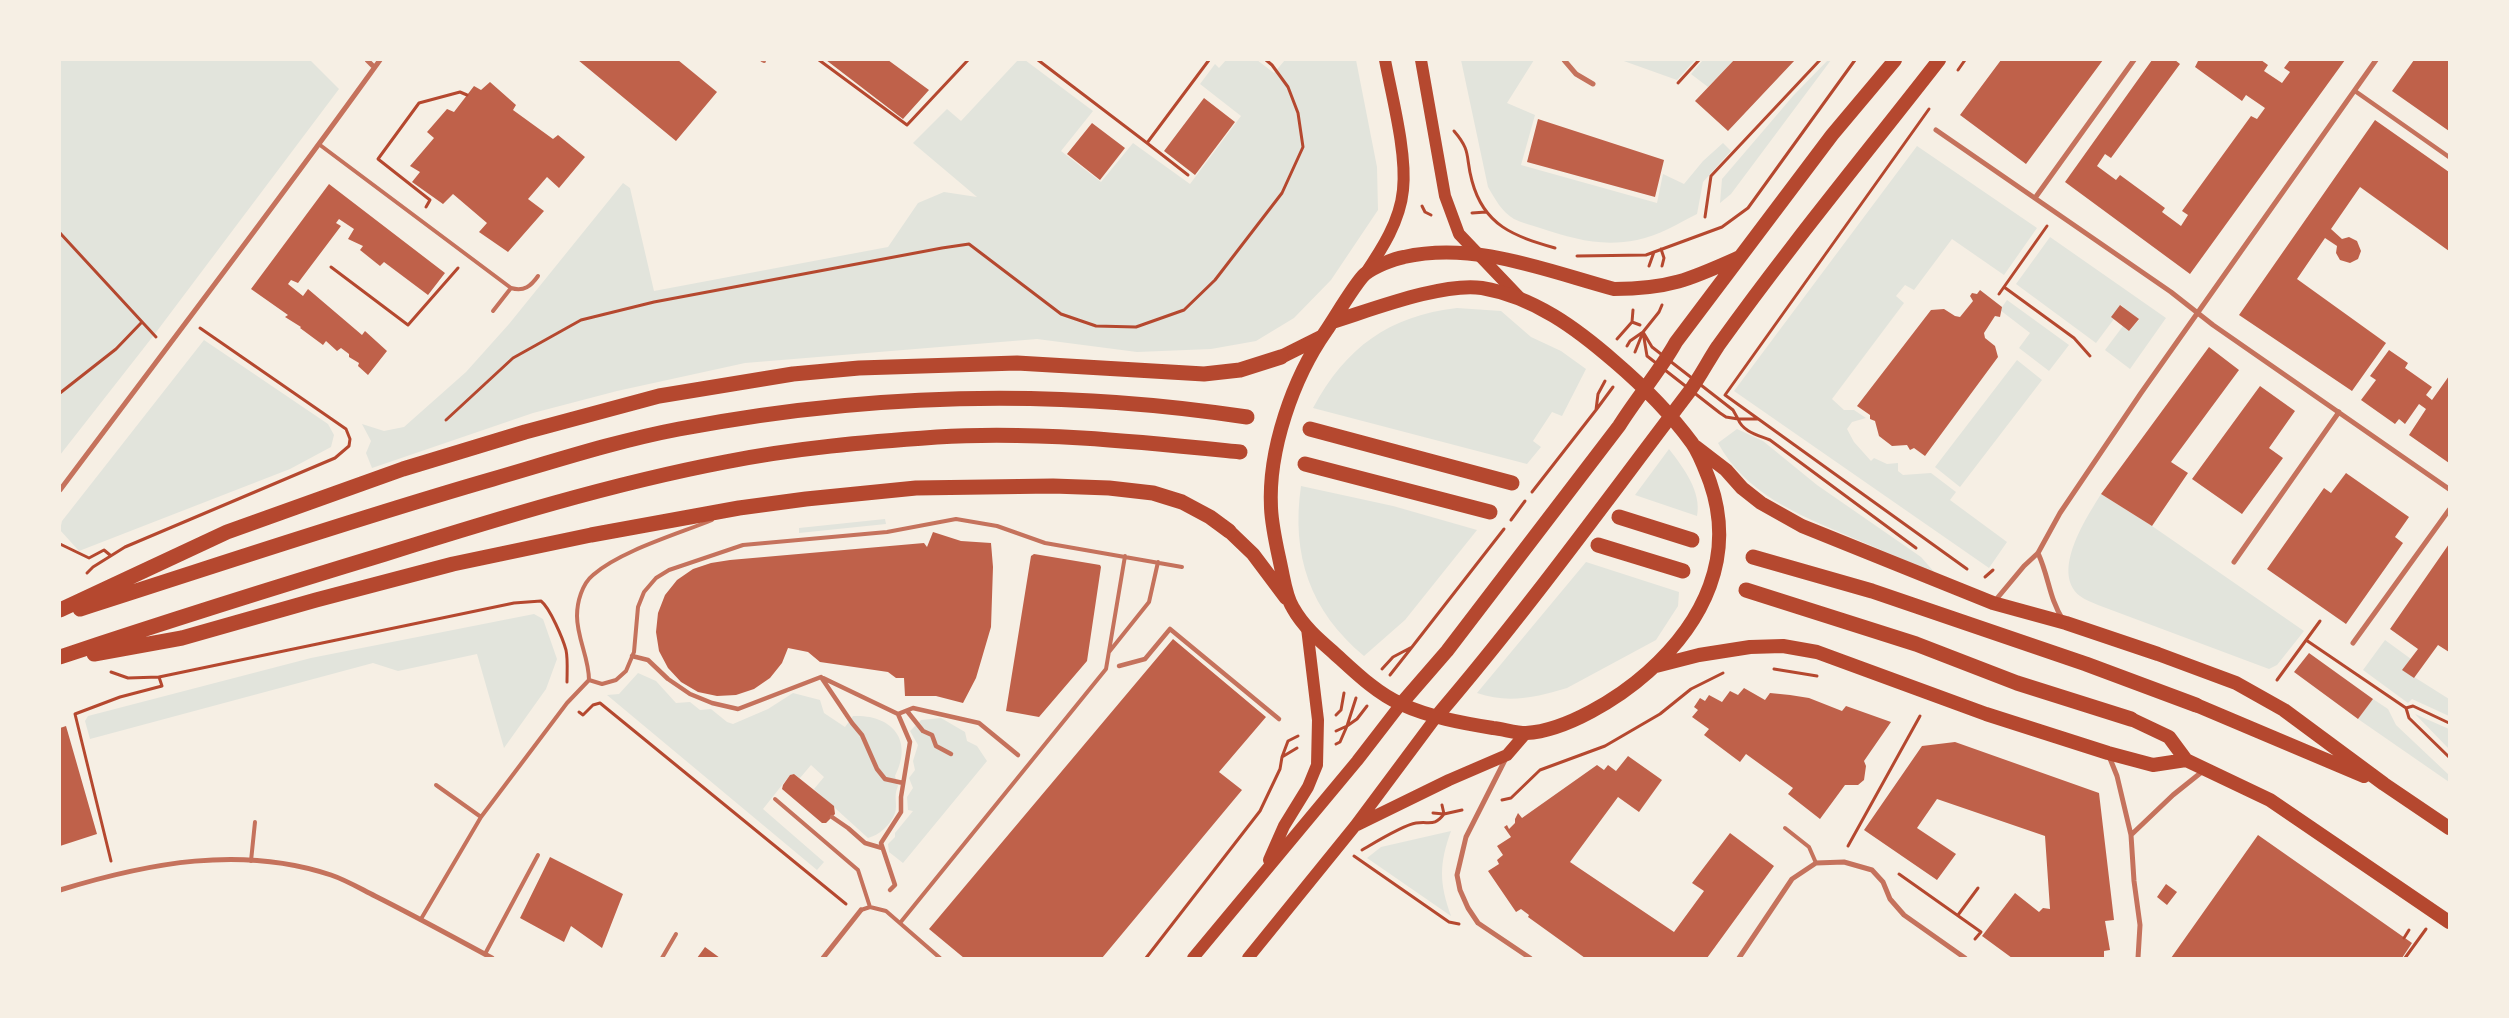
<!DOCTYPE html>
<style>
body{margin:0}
#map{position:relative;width:2509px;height:1018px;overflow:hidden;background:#f6efe4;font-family:Helvetica,sans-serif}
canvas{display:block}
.frame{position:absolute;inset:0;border:61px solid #f6efe4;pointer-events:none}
</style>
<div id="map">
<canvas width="2509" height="1018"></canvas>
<div class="frame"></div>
</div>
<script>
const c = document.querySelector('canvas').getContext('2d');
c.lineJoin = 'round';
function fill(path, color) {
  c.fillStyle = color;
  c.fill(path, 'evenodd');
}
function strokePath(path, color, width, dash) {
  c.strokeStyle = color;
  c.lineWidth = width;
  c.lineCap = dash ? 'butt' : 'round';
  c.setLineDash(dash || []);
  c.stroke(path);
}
fill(new Path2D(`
 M60,60H310L339,89L154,335L60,455Z
 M1018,60H1025L1093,111L1061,151L1101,182L1133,143L1190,184L1241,116L1200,84L1215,64L1219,68L1226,60H1257L1274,73L1285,60H1356L1377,167L1378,210L1331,280L1294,318L1256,341L1211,349L1137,352L1037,339L745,363L617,391L533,413L372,468L366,453L371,441L362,424L384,431L404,427L466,372L509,324L623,183L630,188L654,291L888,247L918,203L944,192L977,197L913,143L947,109L961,121Z
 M1461,60H1534L1507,103L1535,115L1521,165L1657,203L1663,174L1684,184L1703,161L1723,143L1731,151L1703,182L1697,214C1679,223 1658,236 1637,240C1601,247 1574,239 1540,228C1532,225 1522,223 1514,219C1502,212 1495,199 1488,187Z
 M1621,60H1695L1677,80Z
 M1703,60H1734L1708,87L1691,74Z
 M1828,60H1831L1731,194L1720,203L1722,179L1793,96Z
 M1917,146L2037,228L2004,275L1952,239L1914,290L1905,285L1896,296L1904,303L1832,399L1844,410H1854L1866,418L1852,422L1847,429L1854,442L1871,461L1874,458L1887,464L1898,463V471L1903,475L1931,473L1956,492L1950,500L2007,542L1989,568L1734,391Z
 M2050,237L2166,318L2130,369L2105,350L2123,326L2129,331L2139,320L2121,305L2114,319L2096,343L2016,284Z
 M2007,300L2069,345L2049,371L2019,348L2030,333L2000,310Z
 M1457,308L1501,311L1531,337L1561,351L1586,369L1562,416L1552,412L1533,441L1541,447L1527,464L1313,408C1346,347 1389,316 1457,308Z
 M204,340L328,424L334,435L331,447L290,469L79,551L60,530L62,521Z
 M2017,360L2042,380L1960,487L1935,467Z
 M1737,429L1763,441L1817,485L1921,557L1935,573C1905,560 1876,548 1846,535C1797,514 1745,493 1718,443Z
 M1669,449C1683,467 1702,492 1697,516L1635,495Z
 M1301,486L1393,506L1477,530L1405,620L1364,656C1310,611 1291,555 1301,486Z
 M2101,494L2152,526L2304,631L2277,665L2269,669L2098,605C2092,602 2085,600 2080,596C2050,572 2087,517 2101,494Z
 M885,519L886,524L799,533V528Z
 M1586,562L1679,592L1678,606L1656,640L1567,688C1538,697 1508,704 1477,693Z
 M534,614L543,619L557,659L546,689L504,748L477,654L398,671L373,663L90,739L85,721L88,716L311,658Z
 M2385,640L2411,659L2403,670L2449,699V716L2412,699L2408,703L2363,670Z
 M638,673L656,681L676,703L690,702L700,710L711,709L727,722L733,724L768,709L793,693L820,700L824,713L845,727L853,716C891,714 914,739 895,776L898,786C893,797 898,804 895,813C890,826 879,835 868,838L814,789L824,777L811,765L800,778L794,774L790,775L763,809L824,862L817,870L607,695L619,694Z
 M2373,699L2388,709L2396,725L2449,775V782L2358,719Z
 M2415,714L2449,729V749Z
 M941,718L965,732L967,741L977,746L987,761L903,863L889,852L888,844L895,837V833L913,811L908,810L907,797L913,788L909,778L915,770L913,761L918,745L910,731L921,720Z
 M1451,831C1439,864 1439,883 1451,916L1367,858L1381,847Z`), '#e2e4dc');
fill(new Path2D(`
 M2449,922V958H2437L2427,951Z`), '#f6efe4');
fill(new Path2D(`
 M578,60H678L717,92L676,141Z
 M826,60H888L929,90L903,119Z
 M1734,60H1795L1728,131L1695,101Z
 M2001,60H2103L2026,164L1960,115Z
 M2152,60H2175L2180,64L2111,158L2105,154L2097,166L2116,180L2120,175L2165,208L2162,212L2181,226L2188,215L2182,211L2251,116L2257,119L2265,108L2246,95L2242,101L2195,67L2198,61L2197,60H2261L2268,65L2264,71L2282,83L2290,72L2284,68L2290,60H2345L2190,274L2065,182Z
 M2414,60H2449V131L2392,91Z
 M490,82L516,105L513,110L553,139L558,135L585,157L559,188L547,177L528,199L544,211L508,252L479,232L487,223L453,194L443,204L412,182L420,172L410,166L434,138L427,132L447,109L454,112L474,86L481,90Z
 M1204,98L1235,122L1195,175L1164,151Z
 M1538,119L1664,160L1655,197L1527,162Z
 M2375,120L2449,172V251L2360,187L2331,229L2342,239L2349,237L2357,241L2361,251L2358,259L2350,263L2340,260L2336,253L2337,246L2325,238L2297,279L2386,343L2352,391L2239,315Z
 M1092,123L1125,148L1100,180L1067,154Z
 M329,184L445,273L428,295L384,262L380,266L360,250L363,246L348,239L354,229L339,219L336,223L341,226L298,283L291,280L288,284L303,296L308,289L362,335L365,331L387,351L368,375L358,366L359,363L349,357V354L341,348L337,351L326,341L323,345L300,328L301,327L285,317L288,315L251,289Z
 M1980,290L2002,307L2000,317L1995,316L1984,333L1985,338L1995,346L1998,357L1925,456L1914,448L1910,450L1907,445L1892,446L1879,436L1875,421L1870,419V415L1857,406L1931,310L1944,309L1955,316L1960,317L1973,301L1970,296L1972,293L1977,294Z
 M2120,305L2139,319L2129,331L2111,317Z
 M2209,347L2239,370L2171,462L2188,473L2152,526L2101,494Z
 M2389,350L2408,363L2405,368L2432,387L2426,395L2432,400L2449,376V463L2409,435L2426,409L2419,404L2405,424L2399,419L2395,424L2361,400L2376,380L2370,376Z
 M2260,386L2295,411L2269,448L2283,458L2242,514L2192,479Z
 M2346,473L2409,517L2395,537L2403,543L2346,624L2267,569L2324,488L2331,493Z
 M933,532L961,541L991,543L993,567L991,627L976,678L963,703L936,696H905L904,678H896L888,672L820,662L808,652L788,648L782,663L770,678L754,689L736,695L717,696L698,692L681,682L668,668L659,651L656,632L658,613L665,595L677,580L693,569L711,563L730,560L924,543L927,547Z
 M2449,544V652L2438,645L2414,678L2402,670L2418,649L2390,629Z
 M1034,554L1100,565L1101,567L1087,661L1039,717L1006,711L1031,556Z
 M1173,639L1266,717L1219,772L1242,790L1102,958H964L929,929Z
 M2309,653L2373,699L2358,719L2294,672Z
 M1744,688L1765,700L1770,693L1790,695L1809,698L1842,711L1846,706L1891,722L1864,761L1866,766L1864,780L1858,785H1845L1820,819L1788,794L1793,788L1746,754L1740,762L1704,735L1709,729L1692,717L1698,710L1694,707L1700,698L1705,701L1709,695L1722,702L1730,691L1738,695Z
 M66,726L97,834L60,846V728Z
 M1955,742L2099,793L2114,920L2105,921L2110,950L2104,951V958H2012L1982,936L2015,893L2039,912L2043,908L2050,909L2045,836L1937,799L1917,828L1956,854L1937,880L1864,830L1922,746Z
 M1628,756L1662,780L1639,812L1618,797L1570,862L1674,932L1704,891L1692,883L1730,833L1774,866L1707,958H1585L1528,917L1529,915L1521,909L1516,912L1488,871L1499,864L1497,860L1503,855L1497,846L1511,837L1504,827L1507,825L1509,829L1515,823V819L1518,813L1522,818L1597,765L1604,770L1608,765L1616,771Z
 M794,774L834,806L835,814L826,823H822L782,789L783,785L790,775Z
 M2258,835L2412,943L2402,958H2171Z
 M550,857L623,894L602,948L571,926L564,942L520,918Z
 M2166,884L2177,892L2167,905L2157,897Z
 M705,947L720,958H697Z`), '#bf614a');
strokePath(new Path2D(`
 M819,60L907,125L968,60
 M1038,60L1147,143L1209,60
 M1958,70L1965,60
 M1678,83L1699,60
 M1929,109L1725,395L1967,569
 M1454,131C1472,152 1465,156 1472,181C1484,226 1514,236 1555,248
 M1147,143L1188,175
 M1422,206L1425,212L1431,215
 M426,207L430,200L378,159L419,103L460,92L467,95
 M1472,213L1486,212
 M1705,217L1711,176L1820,60
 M60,233L156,337
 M1661,249L1664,258L1662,266
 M1577,256L1646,255L1722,227L1748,208L1855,60
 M1649,266L1654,252
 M331,267L408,325L458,268
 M2004,287L2074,338L2090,356
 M1999,294L2047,226
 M1632,322L1640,325
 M1643,332L1652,347L1733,410L1738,419L1726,417L1720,413L1647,356Z
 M1617,339L1632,322L1633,310
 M1627,346L1630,341L1643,332
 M1635,352L1643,332L1659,312L1662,305
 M1605,381L1598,394L1596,410L1613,387
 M60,393L116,349L142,322
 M1757,419H1738C1743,432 1758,435 1770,440L1916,548
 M446,420L513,358L581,320L654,302L942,248L969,244L1061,314L1096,326L1136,327L1184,310L1215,280L1282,193L1303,147L1298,113L1288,87L1272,65L1266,60
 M1532,492L1596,410
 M1511,520L1525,501
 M60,544L89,558L104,550L110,555
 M87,573L93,567L125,547L335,458L349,446L350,439L346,429L200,328
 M1985,577L1993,570
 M2306,640L2406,708L2409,718L2449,757
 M1412,647L1504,529
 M1382,669L1393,657L1412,647L1390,675
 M1774,669L1817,676
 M111,672L128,678L159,677L514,603L541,601C550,608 563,639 566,650C568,659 567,672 567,682
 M2277,680L2320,621
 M2406,708L2413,706L2449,723
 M579,712L583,715L593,705L600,703L846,904
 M1336,715L1341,710L1344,693
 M1336,731L1347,726L1356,698
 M1336,744L1340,742L1347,726L1357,719L1367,706
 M1297,748L1282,757L1288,741L1298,736
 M1502,800L1511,798L1540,770L1605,746L1660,714L1691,689L1723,673
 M1433,813L1444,814L1462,810
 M1848,846L1920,716
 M1362,850C1374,843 1403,825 1416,823C1430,821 1434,827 1444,814L1442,805
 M1354,856L1449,922L1459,924
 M111,861L75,714L120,697L162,686L159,677
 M1899,874L1981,932L1975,939
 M1958,915L1978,888
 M2404,938L2409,930
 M1146,958L1260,811L1280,769L1282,757
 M2405,958L2426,929`), '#b5482f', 3);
strokePath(new Path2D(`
 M762,60L764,61
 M320,145L511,288
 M493,311L511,288C524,292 531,286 538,276
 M1109,652L1149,602L1158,562
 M589,680L602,684L616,680L626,671L634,652L638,607L644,592L656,578L669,570L743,545L887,532L956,519L997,526L1045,543L1182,567
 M436,785L481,817
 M775,799L858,870L870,907
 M1785,828L1809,847L1816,863
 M251,861L255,822
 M861,910L870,907L886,911L940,958
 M421,919L481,817L567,703L589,680C589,658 577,638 577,616C577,602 582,584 593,575C620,551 678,534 712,520
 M900,923L1106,669L1125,556
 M485,954L538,855
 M662,958L676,934`), '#c5725c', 4);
strokePath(new Path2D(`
 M2355,91L2449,157
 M632,656L648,660L668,679L690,694L712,703L738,709L821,677L852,723L862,735L877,769L885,779L903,783
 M1119,666L1145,659L1170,629L1279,719
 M823,678L898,714
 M907,711L923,731L932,735L936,746L951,754
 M832,817L848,828L865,843L882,848
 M890,890L895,885L881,843L901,812V797L910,742L898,714L913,708L979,723L1018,755`), '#c5725c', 4.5);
strokePath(new Path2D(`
 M367,60L374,67
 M1564,60L1576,74L1593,84
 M1936,130L2171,292L2213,325L2449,489
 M2035,198L2134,60
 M60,490C167,347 276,205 380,60
 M2038,553C2049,577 2049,598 2063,620
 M2234,562L2339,412
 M1994,602L2024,566L2038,553L2060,513L2141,393L2376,60
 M2353,643L2449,510
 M2109,756L2117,776L2131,835L2134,881L2140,925L2138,958
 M1506,758L1466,837L1457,875L1460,890L1468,908L1478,923L1530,958
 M2131,835L2173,795L2203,771
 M60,890C148,863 241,845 331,875C346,880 361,889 375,896C415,916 453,937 492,958
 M823,958L861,910
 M1739,958L1792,879L1816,863L1844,862L1872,870L1883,882L1890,899L1904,915L1965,958`), '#c5725c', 5);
strokePath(new Path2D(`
 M1421,60L1445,196L1459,234L1521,299
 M1365,274C1382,249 1400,221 1403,190C1407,153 1392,97 1385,60
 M1357,825L1449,780L1507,755L1526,733
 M1269,860L1284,826L1308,787L1317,765L1318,720L1307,628
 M1193,958L1357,761L1401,704
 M1248,958L1355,826L1437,716`), '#b5482f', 12);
strokePath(new Path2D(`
 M1332,322C1371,310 1443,282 1482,288C1534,297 1576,328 1615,362C1643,386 1670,413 1692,443C1700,454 1705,469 1710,482C1736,556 1704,622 1648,672C1619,698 1566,731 1526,733C1516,733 1503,729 1493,728C1462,723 1429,717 1401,704C1376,693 1354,671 1333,652C1318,639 1303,626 1293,608C1286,597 1284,581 1281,567C1277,548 1272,528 1271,508C1268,450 1293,378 1326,331C1335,318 1355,283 1365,274C1374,267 1393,259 1404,257C1475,241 1547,271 1614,289C1670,289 1691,279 1740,257
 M1281,357L1321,337
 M1696,447L1726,470L1742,488L1761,503L1802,526L1993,603L2066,623L2158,654L2236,683L2284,710L2384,784L2449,828
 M1229,531L1253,554L1286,598
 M1656,666L1699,655L1750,647L1783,646L1817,652L1986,714L2108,753L2153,765L2186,760
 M1401,704L1447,651L1619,426C1637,397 1660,371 1676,342L1832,135L1895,60
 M2196,705L2364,776
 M1437,716C1526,612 1606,501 1689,392C1700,377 1708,361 1718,346C1788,248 1865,155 1939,60
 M2131,719L2169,737L2186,760L2270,800L2449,922`), '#b5482f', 14);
strokePath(new Path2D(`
 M1310,429L1512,483
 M1305,464L1490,512
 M1619,517L1692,540
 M1598,545L1683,571
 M1753,557L1872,591L2086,664L2196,705
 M1746,590L1916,644L2017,683L2131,719
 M80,609C218,565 354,519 493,479C555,461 616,441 679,429C867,393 1057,388 1247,417
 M60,610L227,532L403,469L525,432L659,396L793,374L859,368L1017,363L1204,374L1240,370L1281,357
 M94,654L182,638L316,600L453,564L591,535L739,508L806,499L916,488L1053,486L1109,488L1153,493L1182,502L1210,517L1229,531
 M60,657C168,621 276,587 385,554C497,519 610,484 725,462C795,448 866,442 937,437C1038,431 1140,442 1240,452`), '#b5482f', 15);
</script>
